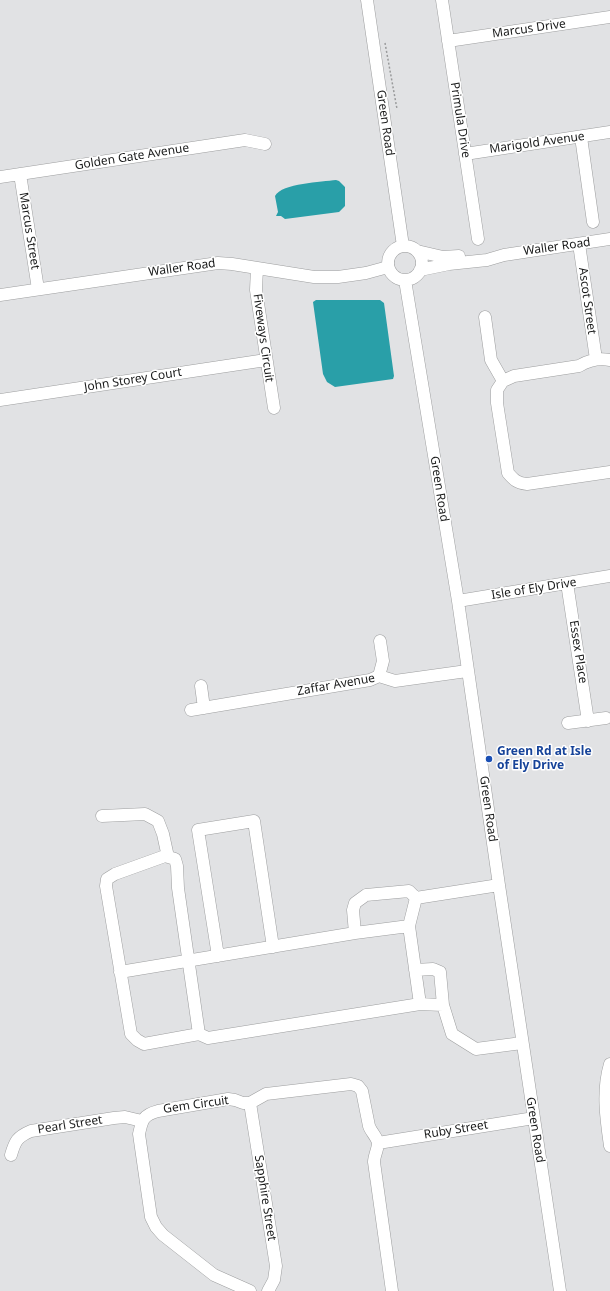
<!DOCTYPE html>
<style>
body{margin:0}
canvas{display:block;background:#e1e2e4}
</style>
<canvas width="610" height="1291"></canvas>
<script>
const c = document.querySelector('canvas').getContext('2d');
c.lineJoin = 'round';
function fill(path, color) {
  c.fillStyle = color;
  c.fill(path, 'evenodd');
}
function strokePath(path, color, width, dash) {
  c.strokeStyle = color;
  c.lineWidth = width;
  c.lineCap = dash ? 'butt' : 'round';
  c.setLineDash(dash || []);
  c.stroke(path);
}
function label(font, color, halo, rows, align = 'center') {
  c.font = font + ' "Noto Sans",sans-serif';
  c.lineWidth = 3;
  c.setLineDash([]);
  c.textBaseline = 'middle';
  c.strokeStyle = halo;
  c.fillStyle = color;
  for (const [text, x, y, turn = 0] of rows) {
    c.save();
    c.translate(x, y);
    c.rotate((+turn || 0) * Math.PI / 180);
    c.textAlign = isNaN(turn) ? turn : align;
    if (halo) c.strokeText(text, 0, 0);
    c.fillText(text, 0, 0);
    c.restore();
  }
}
fill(new Path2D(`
 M336,180L339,181L345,187V206L339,212L285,219L281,216H276L278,212L275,196C282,183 322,182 336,180Z
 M316,300H380L384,303L394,376L393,379L335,387L327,382L323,374L313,302Z`), '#299fa8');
const minor = new Path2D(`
 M367,0L403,246
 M442,0L478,239
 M448,41L610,17
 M581,137L593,222
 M465,154L610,132
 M20,174L38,289
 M0,177L245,140L265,144
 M579,244L596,359
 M388 263a17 17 0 1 1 34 0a17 17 0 1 1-34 0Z
 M417,251L443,257L459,256
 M257,268L256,290L274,408
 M420,270L449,264L487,260L504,255L610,239
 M405,280L458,601L499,885L560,1291
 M0,295L218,263L232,264L314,277H338L366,273L388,267
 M485,317L491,360L503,381L497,390V403L508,473C514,480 517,483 527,484L610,472
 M503,381L514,376L579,366C589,360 598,358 610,360
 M0,400L266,360
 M567,583L588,721
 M458,601L610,576
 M379,676L383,661L380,641
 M201,686L204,708
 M191,710L370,680L379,676L395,681L467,671
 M568,723L606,718
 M102,816L145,814L158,821L163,834L168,857
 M416,898L499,885
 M218,956L198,830L254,821L273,947
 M415,970L433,969L440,972L443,1005L452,1034L476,1049L522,1043
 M120,972L355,933L409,926
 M419,1004L443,1005
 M199,1034L178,888L177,866L175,859L165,856L115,874L107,879L106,886L131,1034L137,1040L144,1044L199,1034L208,1038L420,1004L409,926L416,898L409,891L366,895L355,903L353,910L355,933
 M610,1064C602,1091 606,1118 610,1146
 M250,1103L276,1266L274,1280L268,1291
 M378,1143L534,1118
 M11,1155C15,1141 17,1137 31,1131L114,1118L125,1117L142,1121
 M250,1291L214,1275L163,1235L156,1227L151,1217L139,1134C142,1120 143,1115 158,1111L228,1099L235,1100L243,1103H250L266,1094L351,1084L358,1086L362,1091L369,1126C371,1132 377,1137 378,1143C378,1149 374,1156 374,1162L392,1291`);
strokePath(minor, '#9d9e9f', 13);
strokePath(new Path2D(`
 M385,43L397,109`), '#999a9b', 1.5, [2, 2]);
strokePath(minor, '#fff', 12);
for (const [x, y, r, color] of [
 [489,759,4,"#1a4fb4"]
]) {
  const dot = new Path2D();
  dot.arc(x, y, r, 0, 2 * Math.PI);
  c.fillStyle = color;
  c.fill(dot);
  strokePath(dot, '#fff', 1.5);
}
label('12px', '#191a1a', '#fff', [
 ["Marcus Drive",529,29,-8],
 ["Primula Drive",460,120,81],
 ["Green Road",385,123,82],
 ["Marigold Avenue",537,143,-8],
 ["Golden Gate Avenue",132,157,-9],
 ["Marcus Street",29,231,81],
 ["Waller Road",557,247,-8],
 ["Waller Road",182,268,-8],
 ["Ascot Street",587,301,82],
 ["Fiveways Circuit",263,338,82],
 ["John Storey Court",133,380,-9],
 ["Green Road",439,489,81],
 ["Isle of Ely Drive",534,589,-9],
 ["Essex Place",578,652,81],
 ["Zaffar Avenue",336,685,-10],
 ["Green Road",488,809,82],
 ["Gem Circuit",196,1105,-8],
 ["Pearl Street",70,1125,-9],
 ["Ruby Street",456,1130,-9],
 ["Green Road",535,1130,81],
 ["Sapphire Street",265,1198,81]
]);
label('bold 12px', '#164399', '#fff', [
 ["Green Rd at Isle",497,752],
 ["of Ely Drive",497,766]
], 'left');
</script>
